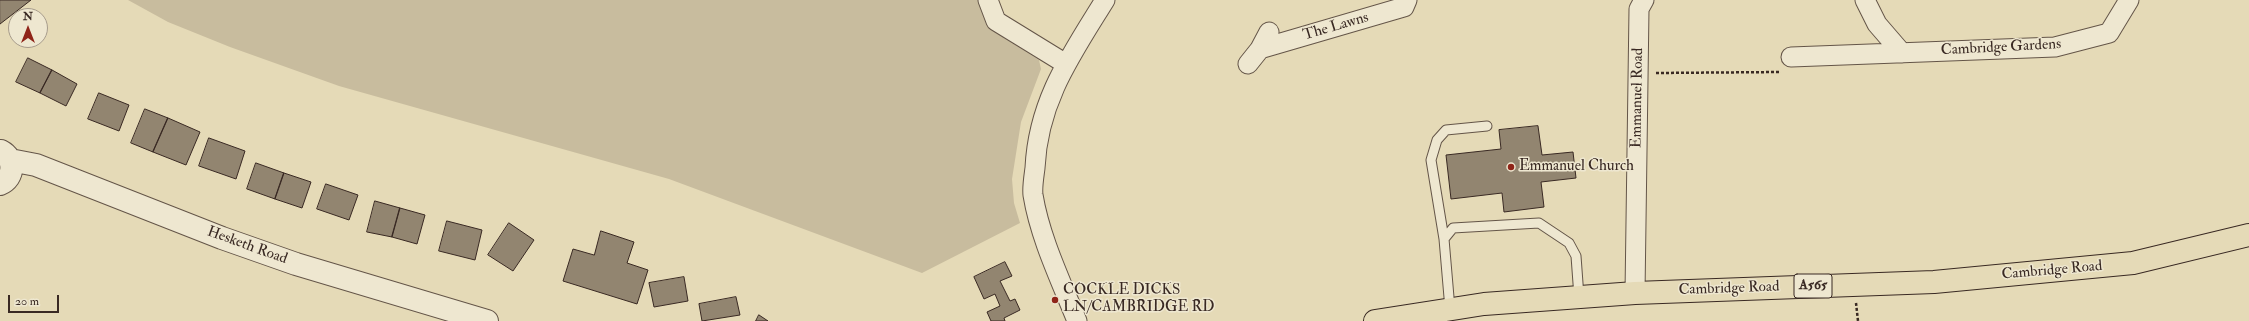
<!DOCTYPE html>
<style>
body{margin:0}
#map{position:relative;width:2249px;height:321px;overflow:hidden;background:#e5dab7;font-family:"IM FELL Double Pica",serif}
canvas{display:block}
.north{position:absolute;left:8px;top:8px;width:40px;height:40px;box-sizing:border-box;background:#eee7d0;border:1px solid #a69b8b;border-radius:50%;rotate:0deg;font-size:11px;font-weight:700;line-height:16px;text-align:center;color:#392923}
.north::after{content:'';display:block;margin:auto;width:14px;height:18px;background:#8f2418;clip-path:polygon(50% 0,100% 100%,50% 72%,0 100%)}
.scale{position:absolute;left:8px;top:295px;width:51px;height:18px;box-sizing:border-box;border:2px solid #392923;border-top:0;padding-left:5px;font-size:12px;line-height:14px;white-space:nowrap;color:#392923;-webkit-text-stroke:3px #eee7d0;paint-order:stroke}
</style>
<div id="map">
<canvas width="2249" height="321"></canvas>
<div class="north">N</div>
<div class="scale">20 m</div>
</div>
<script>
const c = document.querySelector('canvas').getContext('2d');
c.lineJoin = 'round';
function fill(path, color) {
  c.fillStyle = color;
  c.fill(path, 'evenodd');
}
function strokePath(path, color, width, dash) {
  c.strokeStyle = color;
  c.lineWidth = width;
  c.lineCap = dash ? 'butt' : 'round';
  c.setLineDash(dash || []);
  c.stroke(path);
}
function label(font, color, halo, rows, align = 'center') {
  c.font = font + ' "IM FELL Double Pica",serif';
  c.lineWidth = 3;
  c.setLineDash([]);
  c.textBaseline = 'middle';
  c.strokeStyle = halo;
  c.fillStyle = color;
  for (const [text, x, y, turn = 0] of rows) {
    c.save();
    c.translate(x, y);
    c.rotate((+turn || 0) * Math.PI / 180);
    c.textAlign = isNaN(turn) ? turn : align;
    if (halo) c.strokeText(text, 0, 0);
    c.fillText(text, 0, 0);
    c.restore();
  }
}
fill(new Path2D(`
 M128,0H983L986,21L1004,38L1039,60L1041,69L1021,122L1012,179L1014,203L1020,223L922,273L669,179L339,86L230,47L168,22Z`), '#c8bc9e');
const building = new Path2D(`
 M0,0H31L0,24Z
 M28,58L52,70L40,93L16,82Z
 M52,70L77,84L66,106L40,93Z
 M99,93L129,105L119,131L88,119Z
 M145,109L168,118L153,152L131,143Z
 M168,118L200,132L186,165L153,152Z
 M1538,126L1542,155L1573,152L1576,178L1541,182L1544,207L1504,212L1502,193L1451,199L1446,155L1501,149L1499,130Z
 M209,138L245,151L236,179L199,166Z
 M256,163L284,173L275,199L247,189Z
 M284,173L311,182L302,208L275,199Z
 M326,184L358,195L349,220L317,209Z
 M375,201L400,208L392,237L367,232Z
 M400,208L425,215L417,244L392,237Z
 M447,221L482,230L475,260L439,251Z
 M509,223L534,240L513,271L488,255Z
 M601,231L634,242L627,263L648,270L637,304L563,281L573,249L594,255Z
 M1005,262L1012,276L1000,281L1010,301L1015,299L1020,310L1004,318L1005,321H991L987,312L1000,306L995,294L984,299L974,277Z
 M684,277L688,301L654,307L649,283Z
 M736,297L740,315L702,321L699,304Z
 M759,315L768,321H756Z`);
fill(building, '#928570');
strokePath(building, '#392923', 1);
const service = new Path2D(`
 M1444,239L1431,160L1437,140L1446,130L1487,126
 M1450,309L1444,239L1453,228L1539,223L1569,243L1576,256L1579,297`);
const minor = new Path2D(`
 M988,0L996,21L1066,64
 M1865,0L1877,24L1902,53
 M1260,49L1404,7L1407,0
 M1791,57L2055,47L2109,33L2129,0
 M1248,64L1260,49L1269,32
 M1635,293L1639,9L1644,0
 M1077,321C1061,281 1040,238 1033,195C1032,187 1034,176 1035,168C1038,101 1071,55 1105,0`);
const tertiary = new Path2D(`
 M10,160L36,165L222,238L296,264L487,321
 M0,184C15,178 15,158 1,151`);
const trunk = new Path2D(`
 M1375,321L1484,304L1635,293L1934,282L2133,263L2249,235`);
strokePath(service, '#645548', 11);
strokePath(minor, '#645548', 21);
strokePath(tertiary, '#645548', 24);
strokePath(trunk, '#392923', 24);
strokePath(new Path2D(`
 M1656,73L1781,72
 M1856,303L1858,321`), '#392923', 2.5, [3, 2]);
strokePath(service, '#eee7d0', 9);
strokePath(minor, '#eee7d0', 19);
strokePath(tertiary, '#eee7d0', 22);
strokePath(trunk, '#e5dab7', 22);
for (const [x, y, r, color] of [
 [1511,167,4,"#8f2418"],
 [1055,300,4,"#8f2418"]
]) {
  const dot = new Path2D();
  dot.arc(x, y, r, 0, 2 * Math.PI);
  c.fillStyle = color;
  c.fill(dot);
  strokePath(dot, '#eee7d0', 1.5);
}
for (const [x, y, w] of [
 [1813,286,38]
]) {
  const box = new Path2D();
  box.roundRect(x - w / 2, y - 12, w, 24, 3);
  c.fillStyle = '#eee7d0';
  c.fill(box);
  strokePath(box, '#392923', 1);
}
label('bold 14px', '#392923', null, [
 ["A565",1813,286]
]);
label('15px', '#392923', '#eee7d0', [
 ["The Lawns",1336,27,-16],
 ["Cambridge Gardens",2001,48,-3],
 ["Emmanuel Road",1638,98,-89],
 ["Hesketh Road",247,246,20],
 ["Cambridge Road",2052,271,-5],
 ["Cambridge Road",1729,289,-2]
]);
label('15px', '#392923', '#eee7d0', [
 ["Emmanuel Church",1519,167],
 ["COCKLE DICKS",1063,291],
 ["LN/CAMBRIDGE RD",1063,308]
], 'left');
</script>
